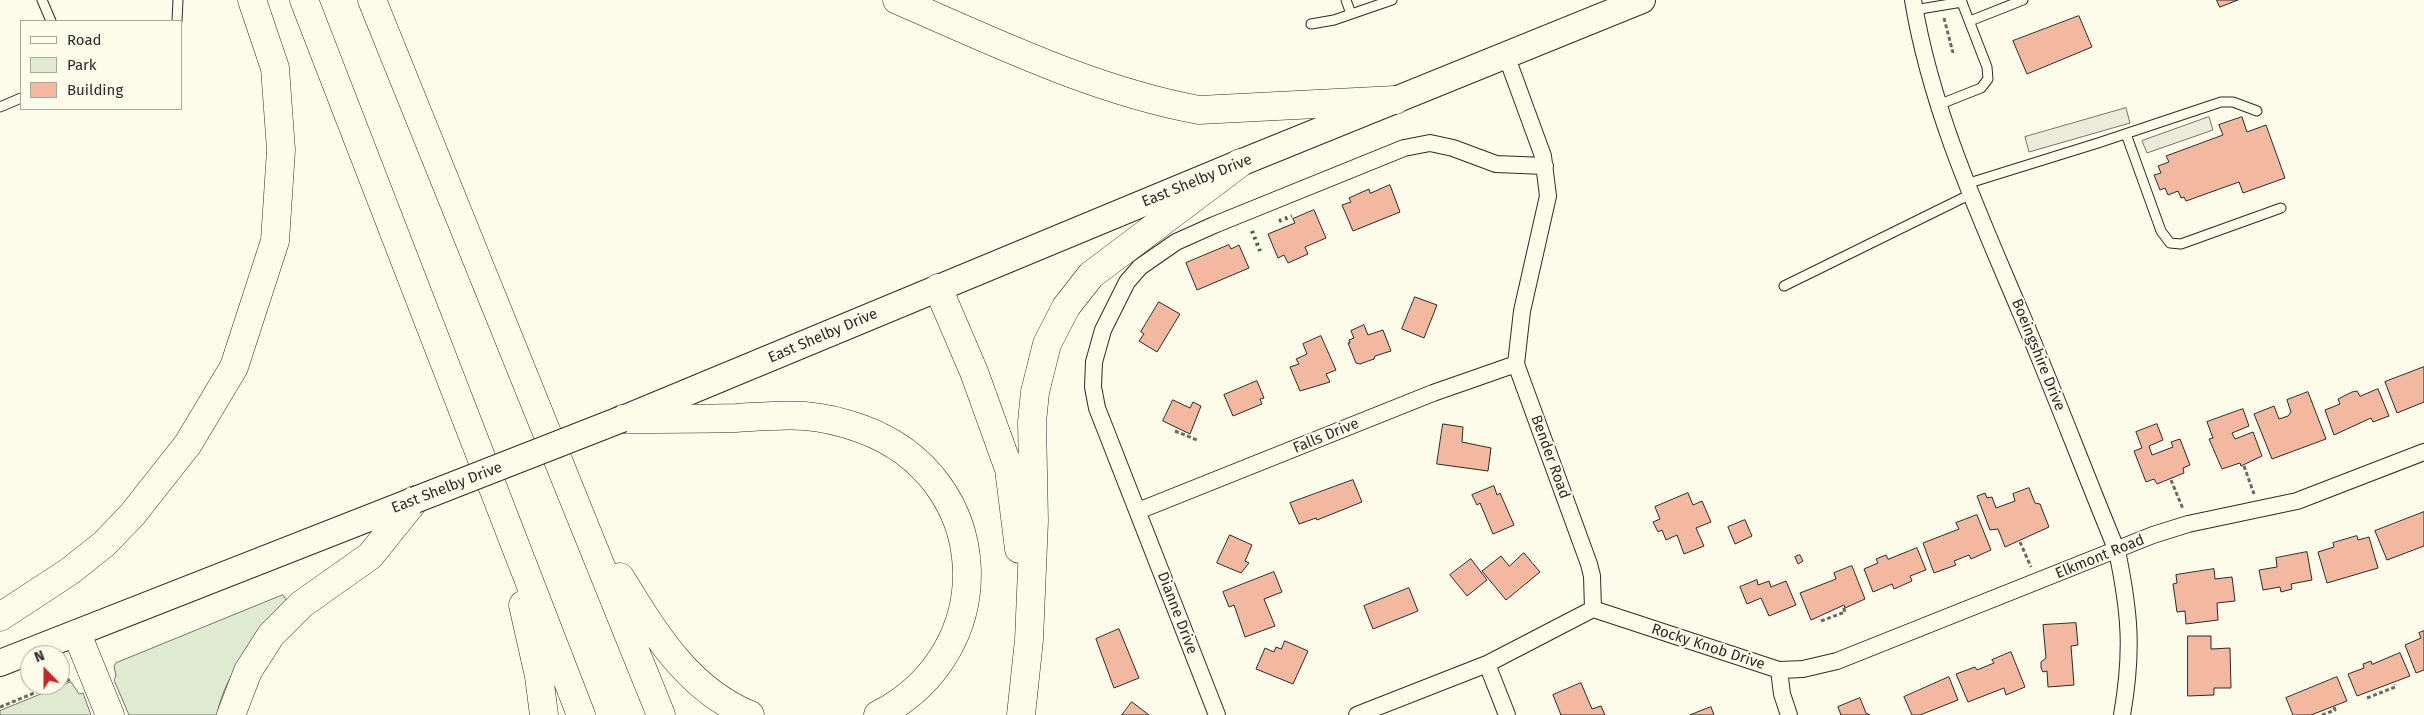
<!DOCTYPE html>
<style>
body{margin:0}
#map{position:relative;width:2424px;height:715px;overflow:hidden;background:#fdfbea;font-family:"Fira Sans",sans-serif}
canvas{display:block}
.legend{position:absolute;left:20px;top:20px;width:162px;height:90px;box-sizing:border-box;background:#fdfbea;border:1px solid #a9a89e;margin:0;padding:6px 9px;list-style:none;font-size:15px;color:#2b2b2b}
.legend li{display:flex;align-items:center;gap:10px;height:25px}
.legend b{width:25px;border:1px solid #a9a89e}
.north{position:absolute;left:20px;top:645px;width:50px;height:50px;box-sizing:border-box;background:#fdfbea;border:1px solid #a9a89e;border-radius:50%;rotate:338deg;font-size:14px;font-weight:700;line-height:20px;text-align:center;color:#2b2b2b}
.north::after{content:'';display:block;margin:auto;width:18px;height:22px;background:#c62828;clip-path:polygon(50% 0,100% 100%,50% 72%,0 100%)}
</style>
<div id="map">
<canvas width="2424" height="715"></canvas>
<ul class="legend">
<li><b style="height:6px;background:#fdfbea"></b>Road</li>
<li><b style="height:14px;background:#deebd1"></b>Park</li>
<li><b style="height:14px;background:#f2b8a0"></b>Building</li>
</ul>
<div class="north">N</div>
</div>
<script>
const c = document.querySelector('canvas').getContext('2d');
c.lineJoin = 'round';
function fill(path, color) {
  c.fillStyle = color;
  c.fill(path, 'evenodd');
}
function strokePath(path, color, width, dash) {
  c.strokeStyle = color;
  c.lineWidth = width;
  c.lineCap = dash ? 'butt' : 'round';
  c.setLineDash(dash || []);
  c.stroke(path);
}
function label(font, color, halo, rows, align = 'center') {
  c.font = font + ' "Fira Sans",sans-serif';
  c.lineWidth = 4;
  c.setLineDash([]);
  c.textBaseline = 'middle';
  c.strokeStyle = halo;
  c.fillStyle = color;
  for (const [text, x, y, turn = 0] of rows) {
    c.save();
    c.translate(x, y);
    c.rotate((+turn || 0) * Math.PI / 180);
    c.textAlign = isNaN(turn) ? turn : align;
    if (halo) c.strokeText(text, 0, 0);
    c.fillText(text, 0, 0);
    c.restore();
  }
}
const green = new Path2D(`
 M283,595L288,603C260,636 225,670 217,715H129L114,680L116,676L114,666L116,663Z
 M71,682L79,694L83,693L91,715H0V711Z`);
fill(green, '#deebd1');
strokePath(green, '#74746e', 1);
const parking = new Path2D(`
 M2126,108L2130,123L2029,152L2025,137Z
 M2209,117L2213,130L2147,153L2142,141Z`);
fill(parking, '#eceadb');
strokePath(parking, '#74746e', 1);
const building = new Path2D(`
 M2217,0H2238L2220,7Z
 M2079,16L2092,47L2027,74L2013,41Z
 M2242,117L2247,132L2266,125L2285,178L2243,193L2239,182L2186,201L2184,197L2181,198L2178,191L2168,195L2165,188L2160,190L2154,175L2161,173L2158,166L2169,162L2166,156L2223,135L2219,125Z
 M1390,185L1400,212L1353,231L1342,205L1351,202L1349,198L1369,189L1370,193Z
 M1314,210L1326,238L1305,247L1308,254L1288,263L1284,255L1278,258L1268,234L1295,223L1293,219Z
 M1229,245L1231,249L1239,245L1249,268L1197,290L1186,263Z
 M1415,297L1437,305L1424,338L1402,329Z
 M1159,302L1180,314L1157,352L1139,341L1144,334L1141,332Z
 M1364,325L1368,335L1383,330L1391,351L1375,356L1374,359L1360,364L1356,363L1348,343H1350L1349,340L1354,338L1351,331Z
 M1321,336L1336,370L1326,374L1330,382L1300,391L1290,367L1299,364L1296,359L1307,354L1303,344Z
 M2424,367V402L2397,413L2385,382Z
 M1257,381L1264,398L1260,399L1262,404L1233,416L1224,395Z
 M2378,389L2389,416L2373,422L2371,418L2334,435L2325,410L2340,404L2338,399L2352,392L2357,391L2360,396Z
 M2308,392L2326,439L2272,459L2254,414L2274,406L2279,419L2288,416L2291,412L2287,400Z
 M1173,400L1190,408L1193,402L1201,406L1190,434L1163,421Z
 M2243,409L2249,426L2232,433L2235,439L2253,432L2262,456L2241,466L2240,463L2222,469L2209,439L2213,438L2207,422Z
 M1443,424L1463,427L1462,442L1491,448L1488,471L1437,464Z
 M2157,424L2163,440L2149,446L2152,455L2173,447L2171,442L2180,439L2190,465L2183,468L2184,473L2157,484L2154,479L2146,482L2134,451L2142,448L2136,432Z
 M1353,480L1362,502L1317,520L1316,518L1299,524L1290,503Z
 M1494,486L1497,495L1500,493L1514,525L1493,534L1480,503L1477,505L1472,495Z
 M2029,488L2035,503L2040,504L2049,527L2005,547L1998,529L1990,530L1977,496L1985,493L1987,498L1992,497L1996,508L2015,501L2013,494Z
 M1688,493L1693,505L1702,501L1711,522L1696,528L1704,546L1684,554L1677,535L1666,540L1662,530L1658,532L1653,522L1660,519L1655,507Z
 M2424,512V546L2387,560L2375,531Z
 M1977,515L1991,550L1971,559L1969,555L1954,561L1956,565L1934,573L1923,543L1959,529L1956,523Z
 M1745,520L1752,536L1735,544L1728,527Z
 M1230,535L1252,545L1245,561L1249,563L1241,573L1217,563Z
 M2357,536L2358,540L2369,537L2378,568L2327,583L2318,552L2334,547L2333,543Z
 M1917,548L1926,570L1910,576L1912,581L1894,589L1892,584L1873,592L1864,569L1878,563L1876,559L1886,555L1888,559Z
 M2307,552L2312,580L2291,584L2292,589L2281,592L2280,587L2263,590L2259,570L2277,567L2276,558Z
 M1524,553L1540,572L1506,600L1482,571L1501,556L1509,566Z
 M1800,555L1803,561L1798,564L1795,557Z
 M1471,559L1487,580L1467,596L1450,575Z
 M1852,566L1865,599L1845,608L1844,605L1811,620L1800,593L1836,579L1834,573Z
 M2214,569L2215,579L2232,577L2235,601L2217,603L2218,620L2186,624L2185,611L2177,612L2173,584L2177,583L2176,575Z
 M1274,572L1282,592L1264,599L1275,626L1245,637L1234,605L1229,607L1223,592Z
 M1757,580L1758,585L1769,581L1771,587L1786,581L1796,605L1769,616L1761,598L1747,604L1740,587Z
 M1409,588L1418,611L1373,629L1364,606Z
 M2076,623L2078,645L2071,646L2074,685L2048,687L2047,671L2043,672L2041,668V662L2046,658L2043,625Z
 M1119,629L1139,678L1114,688L1096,639Z
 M2424,631V670L2416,673L2405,645L2421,638L2419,633Z
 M2188,636H2211V649L2230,648L2231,688H2214V695L2188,696Z
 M1285,641L1308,651L1293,684L1256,669L1265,648L1274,652L1276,647L1281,649Z
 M2011,652L2025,687L2006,695L2004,688L1968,702L1956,674L1975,667L1977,670L1994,663L1992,660Z
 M2400,653L2410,676L2357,696L2348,674L2364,668L2363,664L2371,661L2372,664Z
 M1949,677L1958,700L1920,715H1912L1904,697Z
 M2337,677L2347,701L2311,715H2293L2286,698Z
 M1581,683L1592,709L1601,706L1605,715H1561L1553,695Z
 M1860,698L1866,713L1870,715H1841L1838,707Z
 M1132,702L1149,715H1122Z
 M1711,707L1714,715H1690Z`);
fill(building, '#f2b8a0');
strokePath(building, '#2b2b2b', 1);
const lane = new Path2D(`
 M42,0L51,21
 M1346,0L1351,14
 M1914,10L1962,2
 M177,21L178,0
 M1970,21L2023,0
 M1311,24L1334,20L1392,0
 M1938,105L1981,88L1988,79L1987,67L1961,0
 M0,107L21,98
 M2126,134L2161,231L2170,243L2181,244L2281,208
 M1966,184L2098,143L2221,102H2233L2257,111
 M1784,286L1971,194`);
const street = new Path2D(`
 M1913,0C1931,109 1977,210 2020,311C2054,391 2084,471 2117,551C2130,613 2133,652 2122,715
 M1138,511L1433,393L1516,364
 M1593,609L1779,670L1782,694L1789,715
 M1487,664L1507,715
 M1779,670L1803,669L1837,661L2153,535L2188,524L2297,501L2424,452
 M1217,715L1097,408L1093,387L1094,362L1103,330L1127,282L1140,267L1176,242L1214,225L1404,148L1430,143L1453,148L1496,164L1545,166
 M1357,715L1487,664L1593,609L1592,576L1589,564L1516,364L1522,311L1548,196L1543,156L1506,55`);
const primary = new Path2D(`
 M623,419L1240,163L1642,0
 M0,663L415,500`);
const highway = new Path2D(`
 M304,0L581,715
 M372,0L661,715
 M897,0C995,42 1092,90 1199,110L1395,100
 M938,288L974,372L1009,469L1019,549
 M622,419C660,419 698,419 736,418C787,415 812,411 862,429C995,478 1003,651 878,715
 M620,577C654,632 687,689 750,715
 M523,605L539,676L544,715
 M0,617L70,571L104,544L132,515L188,444L234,367L275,241L281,150L275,68L252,0
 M77,634L110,715
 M231,715L248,671L271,635L302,604L370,556L415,500
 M1021,715L1029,640L1034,521L1032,422L1035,392L1047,344L1066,307L1091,275L1240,163`);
strokePath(lane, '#2b2b2b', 11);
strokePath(street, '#2b2b2b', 18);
strokePath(primary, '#2b2b2b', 28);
strokePath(highway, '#2b2b2b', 29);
strokePath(new Path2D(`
 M1944,18L1953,53
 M1175,431L1197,440
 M2244,466L2254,494
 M2171,480L2183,509
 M2020,542L2031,567
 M1821,621L1845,612L1843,606
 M60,683L72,679
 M2367,698L2395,687V684
 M0,707L54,685
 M2322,715L2335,710L2334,707`), '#6a6964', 3, [4, 2.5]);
strokePath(lane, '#fdfbea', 9);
strokePath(street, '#fdfbea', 16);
strokePath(primary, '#fdfbea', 26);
strokePath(highway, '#fdfbea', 28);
const primaryBridge = new Path2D(`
 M415,500L622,419`);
strokePath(primaryBridge, '#2b2b2b', 28, []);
strokePath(primaryBridge, '#fdfbea', 26);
strokePath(new Path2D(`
 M1279,221L1292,216
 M1252,231L1260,251`), '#34623c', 4, [2.5, 4]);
label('15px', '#2b2b2b', '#fdfbea', [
 ["East Shelby Drive",1197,181,-22],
 ["East Shelby Drive",823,336,-23],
 ["Boeingshire Drive",2038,355,68],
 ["Falls Drive",1326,436,-22],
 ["Bender Road",1550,457,70],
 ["East Shelby Drive",447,488,-21],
 ["Elkmont Road",2100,557,-22],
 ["Dianne Drive",1177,613,69],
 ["Rocky Knob Drive",1708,647,18]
]);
</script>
